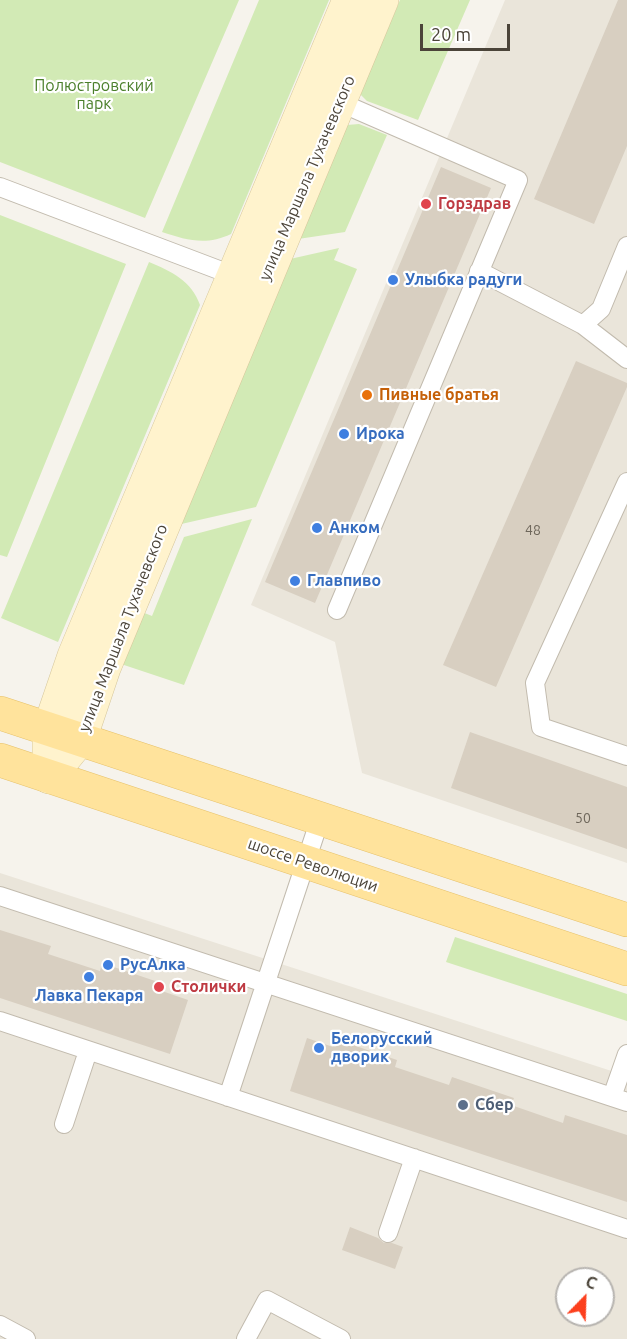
<!DOCTYPE html>
<meta charset="utf-8">
<style>
body{margin:0}
#map{position:relative;width:627px;height:1339px;overflow:hidden;background:#f6f3ec;font-family:Ubuntu,sans-serif}
canvas{display:block}
.north{position:absolute;left:555px;top:1267px;width:60px;height:60px;box-sizing:border-box;background:#fff;border:2px solid #b7b4b0;border-radius:50%;rotate:23deg;font-size:16px;font-weight:700;line-height:24px;text-align:center;color:#4b4439}
.north::after{content:'';display:block;margin:auto;width:21px;height:27px;background:#fc3f1d;clip-path:polygon(50% 0,100% 100%,50% 72%,0 100%)}
.scale{position:absolute;left:420px;top:24px;width:90px;height:27px;box-sizing:border-box;border:3px solid #4b4439;border-top:0;padding-left:8px;font-size:18px;line-height:21px;white-space:nowrap;color:#4b4439;-webkit-text-stroke:4px #fff;paint-order:stroke}
</style>
<div id="map">
<canvas width="627" height="1339"></canvas>
<div class="north">С</div>
<div class="scale">20 m</div>
</div>
<script>
const c = document.querySelector('canvas').getContext('2d');
c.lineJoin = 'round';
function fill(path, color) {
  c.fillStyle = color;
  c.fill(path, 'evenodd');
}
function strokePath(path, color, width, dash) {
  c.strokeStyle = color;
  c.lineWidth = width;
  c.lineCap = dash ? 'butt' : 'round';
  c.setLineDash(dash || []);
  c.stroke(path);
}
function label(font, color, halo, rows, align = 'center') {
  c.font = font + ' Ubuntu,sans-serif';
  c.lineWidth = 4.5;
  c.setLineDash([]);
  c.textBaseline = 'middle';
  c.strokeStyle = halo;
  c.fillStyle = color;
  for (const [text, x, y, turn = 0] of rows) {
    c.save();
    c.translate(x, y);
    c.rotate((+turn || 0) * Math.PI / 180);
    c.textAlign = isNaN(turn) ? turn : align;
    if (halo) c.strokeText(text, 0, 0);
    c.fillText(text, 0, 0);
    c.restore();
  }
}
fill(new Path2D(`
 M505,0H627V863L362,773L335,642L251,605Z
 M0,873L627,1076V1339H0ZM567,1279H603V1315H567Z`), '#eae5da');
fill(new Path2D(`
 M0,0H239L145,218L0,162Z
 M259,0H329L231,234C206,246 186,240 162,232Z
 M400,0H470L418,120L367,101L360,94Z
 M359,124L387,135L345,232L298,239L347,125Z
 M0,215L126,264L7,557L0,555Z
 M339,248L334,260L357,269L256,507L177,525L290,259Z
 M149,262C171,271 192,281 200,305L58,642L1,618Z
 M252,519L184,685L121,664L142,612L152,616L184,537Z
 M455,937L627,994V1021L446,962Z`), '#d2eab5');
fill(new Path2D(`
 M618,0H627V146L594,224L534,199Z
 M441,167L491,188L315,603L265,582Z
 M576,361L627,383V387L496,687L443,665Z
 M470,732L627,787V849L451,788Z
 M0,930L51,946L48,954L100,971L102,963L164,984L162,991L188,1000L170,1054L0,998Z
 M307,1038L333,1047L335,1039L397,1060L395,1067L449,1085L452,1077L514,1098L511,1105L563,1123L565,1115L627,1135V1202L290,1091Z
 M350,1227L378,1238L384,1243H392L403,1247L395,1269L342,1250Z`), '#d8cfc1');
const lane = new Path2D(`
 M332,99L518,180L337,610
 M0,187L240,278
 M627,246L601,309L583,325L627,359
 M479,271L583,325
 M627,482L535,683L541,727L627,756
 M0,896L627,1102
 M0,1021L627,1229
 M228,1097L320,819
 M612,1097L627,1054
 M64,1124L88,1051
 M388,1233L414,1158
 M0,1325L26,1339
 M246,1339L267,1300L341,1339`);
const secondary = new Path2D(`
 M49,757V729L74,656L349,0
 M49,777L80,739L104,668L382,0`);
const primary = new Path2D(`
 M0,713L627,920
 M0,760L627,969`);
strokePath(lane, '#c2bbae', 20);
strokePath(secondary, '#d6c79b', 34);
strokePath(primary, '#e6c16a', 34);
strokePath(lane, '#fff', 18);
strokePath(secondary, '#fff3cd', 33);
strokePath(primary, '#ffe39c', 33);
for (const [x, y, r, color] of [
 [426,204,6,"#e0444e"],
 [393,280,6,"#3f7fe0"],
 [367,395,6,"#e8710a"],
 [344,434,6,"#3f7fe0"],
 [317,528,6,"#3f7fe0"],
 [295,581,6,"#3f7fe0"],
 [108,965,6,"#3f7fe0"],
 [89,977,6,"#3f7fe0"],
 [159,987,6,"#e0444e"],
 [319,1048,6,"#3f7fe0"],
 [463,1105,6,"#5c6f8a"]
]) {
  const dot = new Path2D();
  dot.arc(x, y, r, 0, 2 * Math.PI);
  c.fillStyle = color;
  c.fill(dot);
  strokePath(dot, '#fff', 2);
}
label('14px', '#6e675b', null, [
 ["48",533,530],
 ["50",583,818]
]);
label('16px', '#4a7f2a', '#fff', [
 ["Полюстровский",94,86],
 ["парк",94,104]
]);
label('16px', '#4b4439', '#fff', [
 ["улица Маршала Тухачевского",307,178,-67],
 ["улица Маршала Тухачевского",123,628,-69],
 ["шоссе Революции",313,865,19]
]);
label('bold 16px', '#be3a42', '#fff', [
 ["Горздрав",438,204],
 ["Столички",171,987]
], 'left');
label('bold 16px', '#366cbe', '#fff', [
 ["Улыбка радуги",405,280],
 ["Ирока",356,434],
 ["Анком",329,528],
 ["Главпиво",307,581],
 ["РусАлка",120,965],
 ["Лавка Пекаря",89,996,"center"],
 ["Белорусский",331,1039],
 ["дворик",331,1057]
], 'left');
label('bold 16px', '#c56008', '#fff', [
 ["Пивные братья",379,395]
], 'left');
label('bold 16px', '#4e5e75', '#fff', [
 ["Сбер",475,1105]
], 'left');
</script>
